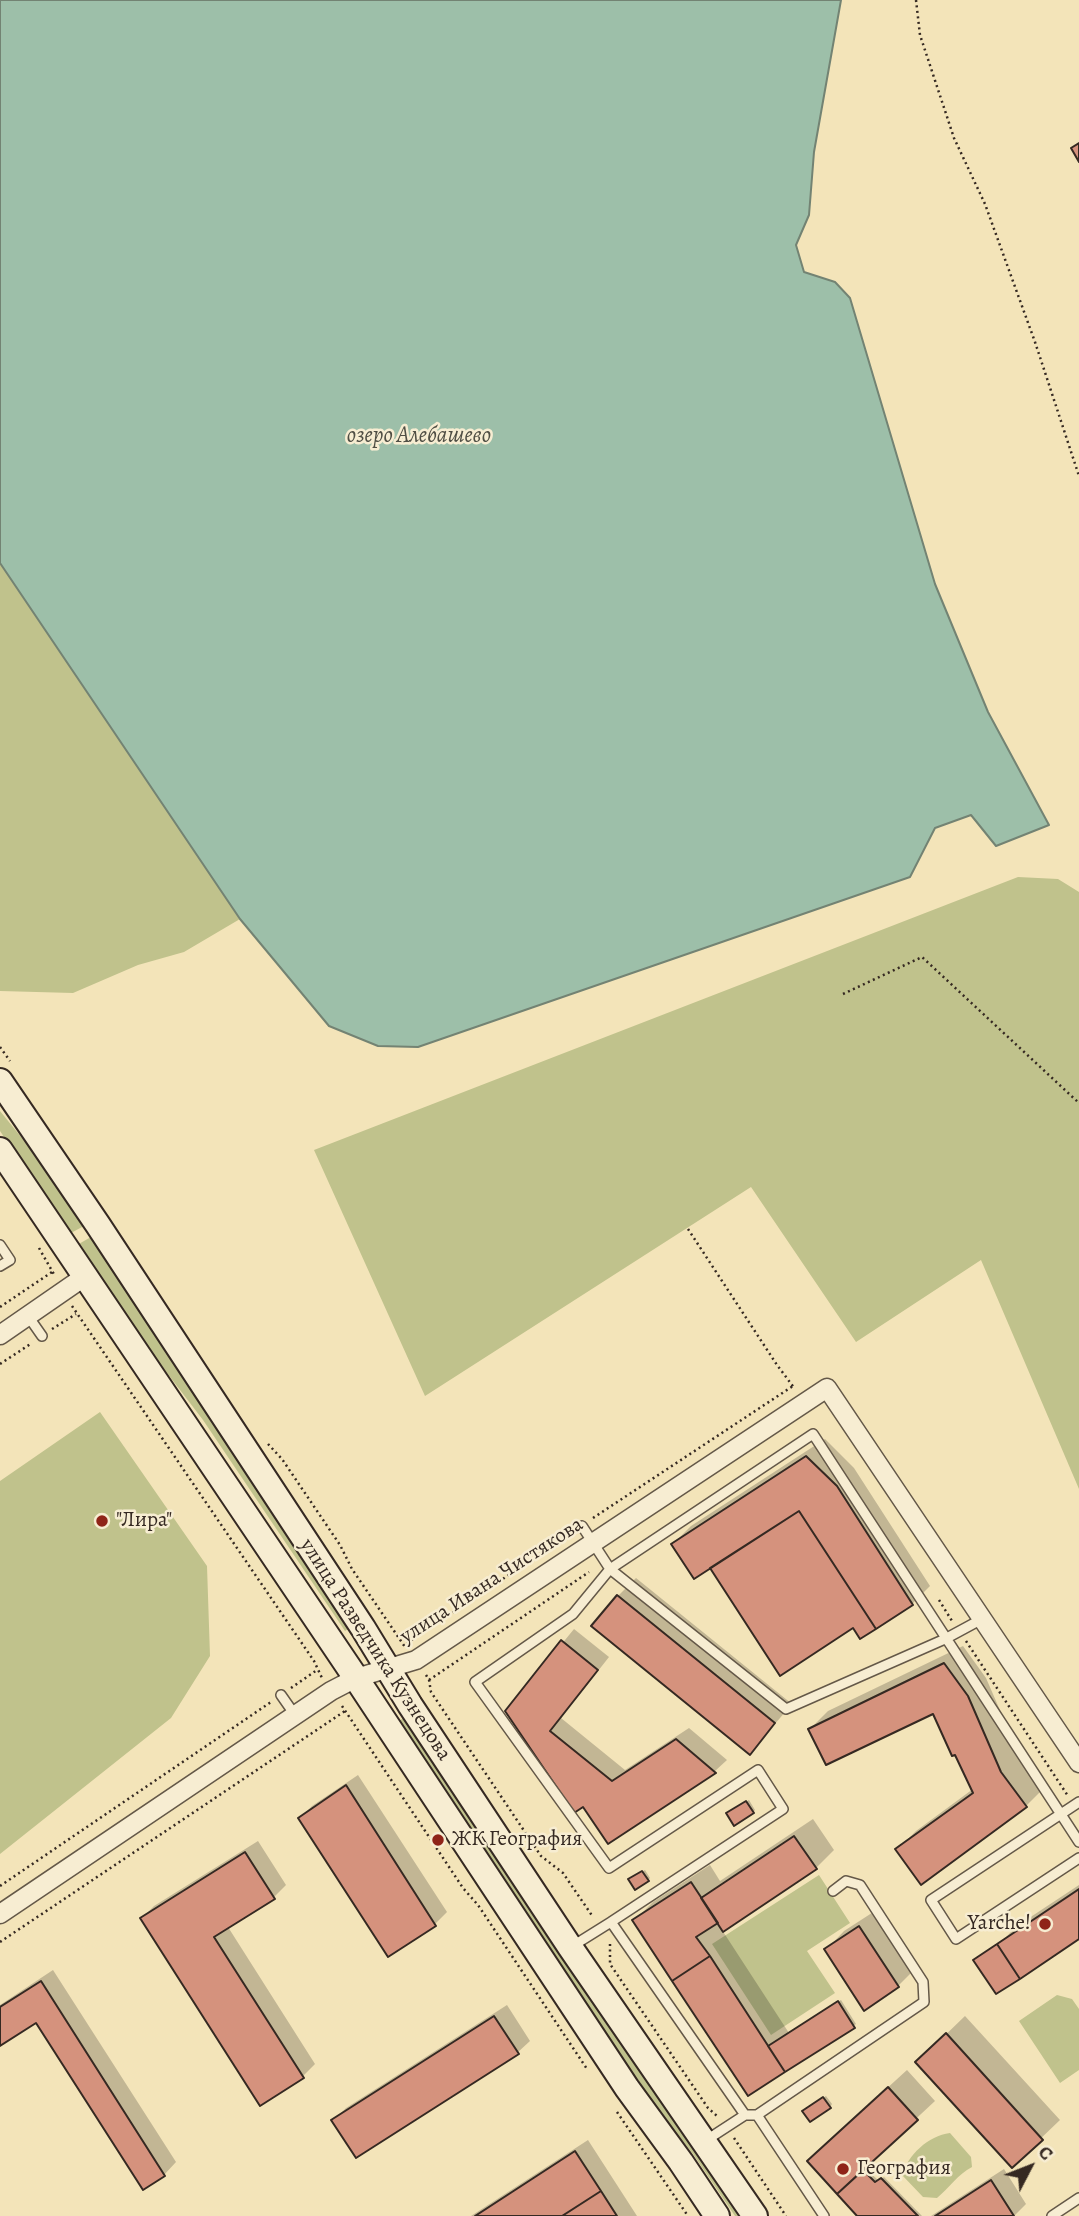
<!DOCTYPE html>
<meta charset="utf-8">
<style>
body{margin:0}
#map{position:relative;width:1079px;height:2216px;overflow:hidden;background:#f3e4b9;font-family:Alegreya,serif}
canvas{display:block}
.north{position:absolute;left:995px;top:2132px;width:70px;height:70px;-webkit-text-stroke:5px #f7edd2;paint-order:stroke;rotate:48deg;font-size:19px;font-weight:700;line-height:28px;text-align:center;color:#352922}
.north::after{content:'';display:block;margin:auto;width:24px;height:32px;background:#352922;clip-path:polygon(50% 0,100% 100%,50% 72%,0 100%)}
</style>
<div id="map">
<canvas width="1079" height="2216"></canvas>
<div class="north">С</div>
</div>
<script>
const c = document.querySelector('canvas').getContext('2d');
c.lineJoin = 'round';
function fill(path, color) {
  c.fillStyle = color;
  c.fill(path, 'evenodd');
}
function strokePath(path, color, width, dash) {
  c.strokeStyle = color;
  c.lineWidth = width;
  c.lineCap = dash ? 'butt' : 'round';
  c.setLineDash(dash || []);
  c.stroke(path);
}
function label(font, color, halo, rows, align = 'center') {
  c.font = font + ' Alegreya,serif';
  c.lineWidth = 5;
  c.setLineDash([]);
  c.textBaseline = 'middle';
  c.strokeStyle = halo;
  c.fillStyle = color;
  for (const [text, x, y, turn = 0] of rows) {
    c.save();
    c.translate(x, y);
    c.rotate((+turn || 0) * Math.PI / 180);
    c.textAlign = isNaN(turn) ? turn : align;
    if (halo) c.strokeText(text, 0, 0);
    c.fillText(text, 0, 0);
    c.restore();
  }
}
fill(new Path2D(`
 M0,563L240,919L184,952L138,965L73,993L0,991Z
 M1018,877L1058,879L1079,892V1489L981,1260L856,1342L751,1187L425,1396L314,1150Z
 M0,1111L43,1164L84,1226L69,1234L0,1131Z
 M91,1237L351,1627L345,1631L203,1420L128,1322L77,1245Z
 M100,1412L207,1566L210,1656L171,1718L0,1854V1481Z
 M405,1717L745,2216H735L693,2154L623,2065L396,1723Z
 M819,1875L850,1923L807,1951L835,1993L771,2035L712,1944Z
 M1057,1995L1072,1999L1079,2009V2070L1060,2083L1019,2021Z
 M950,2133L971,2157L972,2167C958,2174 949,2188 937,2198L923,2197L902,2175C908,2155 928,2136 950,2133Z`), '#c0c28c');
const water = new Path2D(`
 M0,0H841L814,152L809,215L796,245L804,272L835,282L850,298L935,584L988,712L1049,825L996,846L971,815L935,828L910,877L418,1047L378,1046L329,1026L240,919L0,563Z`);
fill(water, '#9dbfa9');
strokePath(water, '#738373', 2);
fill(new Path2D(`
 M825,1439L854,1468L930,1586L912,1604L854,1626L673,1544L691,1526Z
 M636,1578L792,1704L750,1753L618,1596Z
 M574,1629L609,1657L561,1718L625,1770L689,1728L727,1760L715,1771L608,1842L584,1805L507,1711Z
 M963,1646L986,1678L1019,1754L1044,1788L1026,1806L898,1849L916,1831L973,1789L934,1711L810,1729L828,1711Z
 M358,1775L447,1912L435,1924L300,1818L312,1806Z
 M749,1800L755,1810L753,1812L731,1811Z
 M813,1819L834,1850L816,1868L722,1930L789,2033L841,2000L856,2024L784,2070L635,1920L653,1902L710,1865L720,1881Z
 M258,1841L286,1885L274,1897L228,1927L315,2064L303,2076L142,1918L154,1906Z
 M645,1870L650,1878L648,1880L632,1877Z
 M1079,1885V1937L1001,1942L1017,1926Z
 M878,1909L916,1968L898,1986L826,1950L844,1931Z
 M53,1970L176,2162L164,2175L36,2021L0,2044V2005Z
 M507,2005L530,2041L517,2053L334,2120L346,2108Z
 M965,2016L1060,2120L1013,2165L936,2044Z
 M907,2070L935,2101L864,2167L879,2181L884,2177L922,2216H859L827,2143Z
 M826,2096L832,2104L830,2107L807,2108Z
 M588,2140L637,2216H471Z
 M1004,2169L1026,2204L1014,2216H931Z`), '#0003');
const building = new Path2D(`
 M1079,143V162L1071,148Z
 M806,1456L837,1486L913,1605L876,1629L799,1511L694,1579L671,1544Z
 M799,1511L876,1629L860,1639L853,1628L780,1676L710,1568Z
 M617,1595L775,1723L750,1755L591,1626Z
 M561,1640L598,1670L550,1731L612,1781L676,1739L716,1773L608,1844L583,1807L574,1813L505,1711Z
 M944,1663L968,1696L1001,1772L1027,1807L921,1885L895,1849L973,1793L955,1755L952,1756L933,1714L826,1765L808,1729Z
 M346,1785L436,1926L388,1957L298,1818Z
 M746,1801L754,1813L734,1826L726,1813Z
 M794,1836L817,1869L723,1932L701,1898Z
 M245,1852L275,1899L214,1937L304,2078L260,2106L140,1918Z
 M642,1871L649,1881L635,1890L628,1879Z
 M691,1882L718,1923L696,1937L710,1956L672,1981L632,1920Z
 M1079,1889V1939L1020,1979L997,1944Z
 M859,1926L899,1987L864,2011L824,1949Z
 M997,1944L1020,1979L996,1994L973,1960Z
 M710,1956L785,2072L748,2096L672,1981Z
 M41,1981L165,2176L143,2190L36,2023L0,2046V2007Z
 M838,2001L855,2028L785,2072L768,2046Z
 M494,2016L519,2054L356,2158L331,2120Z
 M946,2033L1043,2140L1012,2168L915,2062Z
 M888,2087L918,2120L837,2194L807,2161Z
 M823,2097L831,2108L810,2122L802,2111Z
 M575,2151L601,2191L562,2216H475Z
 M863,2170L875,2182L881,2178L918,2216H857L837,2194Z
 M991,2180L1014,2216H935Z
 M601,2191L617,2216H562Z`);
fill(building, '#d5927d');
strokePath(building, '#352922', 2);
const lane = new Path2D(`
 M0,1245L10,1260L0,1266
 M28,1316L42,1336
 M582,1526L610,1569L573,1614L475,1682L609,1868L758,1770L783,1809L611,1922L745,2115H757
 M982,1619L945,1639L786,1709L610,1569L813,1434L1079,1842
 M281,1695L295,1715
 M1079,1802L931,1900L956,1939L1079,1858
 M571,1947L611,1922
 M705,2141L745,2115
 M824,2216L757,2115L924,2002L923,1982L860,1885L846,1881L833,1891
 M1052,2216L1079,2198`);
const street = new Path2D(`
 M0,1335L84,1277
 M0,1914L331,1691L356,1678L416,1660L827,1388L1079,1763`);
const secondary = new Path2D(`
 M0,1081L98,1225L363,1628L410,1705L570,1947L755,2216
 M0,1150L356,1678L627,2088L681,2162L717,2216`);
strokePath(lane, '#645848', 12);
strokePath(street, '#645848', 21);
strokePath(secondary, '#352922', 28);
strokePath(new Path2D(`
 M916,0L920,35L954,138L985,204L1035,342L1079,476
 M843,994L922,957L1079,1103
 M0,1047L10,1061
 M688,1229L777,1365L795,1389
 M39,1248L55,1276
 M72,1306L314,1661L322,1678
 M0,1307L52,1272
 M52,1329L76,1314
 M0,1364L32,1343
 M268,1444L282,1459L340,1545L352,1569L405,1647
 M593,1518L793,1386
 M939,1600L952,1621
 M966,1641L1068,1796
 M407,1643L570,1534
 M426,1675L429,1680L431,1692L541,1856L563,1873L593,1917
 M429,1680L589,1572
 M291,1688L317,1670
 M342,1706L463,1888L478,1905L587,2069
 M0,1886L271,1702
 M0,1942L345,1711
 M610,1944V1964L708,2108L717,2116
 M617,2112L688,2216
 M734,2138L786,2216`), '#352922', 2.5, [2, 3.5]);
strokePath(lane, '#f7edd2', 9);
strokePath(street, '#f7edd2', 18);
strokePath(secondary, '#f7edd2', 24);
for (const [x, y, r, color] of [
 [102,1521,7,"#8f2418"],
 [438,1840,7,"#8f2418"],
 [1045,1924,7,"#8f2418"],
 [843,2169,7,"#8f2418"]
]) {
  const dot = new Path2D();
  dot.arc(x, y, r, 0, 2 * Math.PI);
  c.fillStyle = color;
  c.fill(dot);
  strokePath(dot, '#f7edd2', 2.5);
}
label('21px', '#352922', '#f7edd2', [
 ["\"Лира\"",116,1521],
 ["ЖК География",452,1840],
 ["Yarche!",1031,1924,"right"],
 ["География",857,2169]
], 'left');
label('21px', '#352922', '#f7edd2', [
 ["улица Ивана Чистякова",492,1581,-33],
 ["улица Разведчика Кузнецова",375,1650,57]
]);
label('italic 23px', '#4f4e44', '#f7edd2', [
 ["озеро Алебашево",419,436]
]);
</script>
